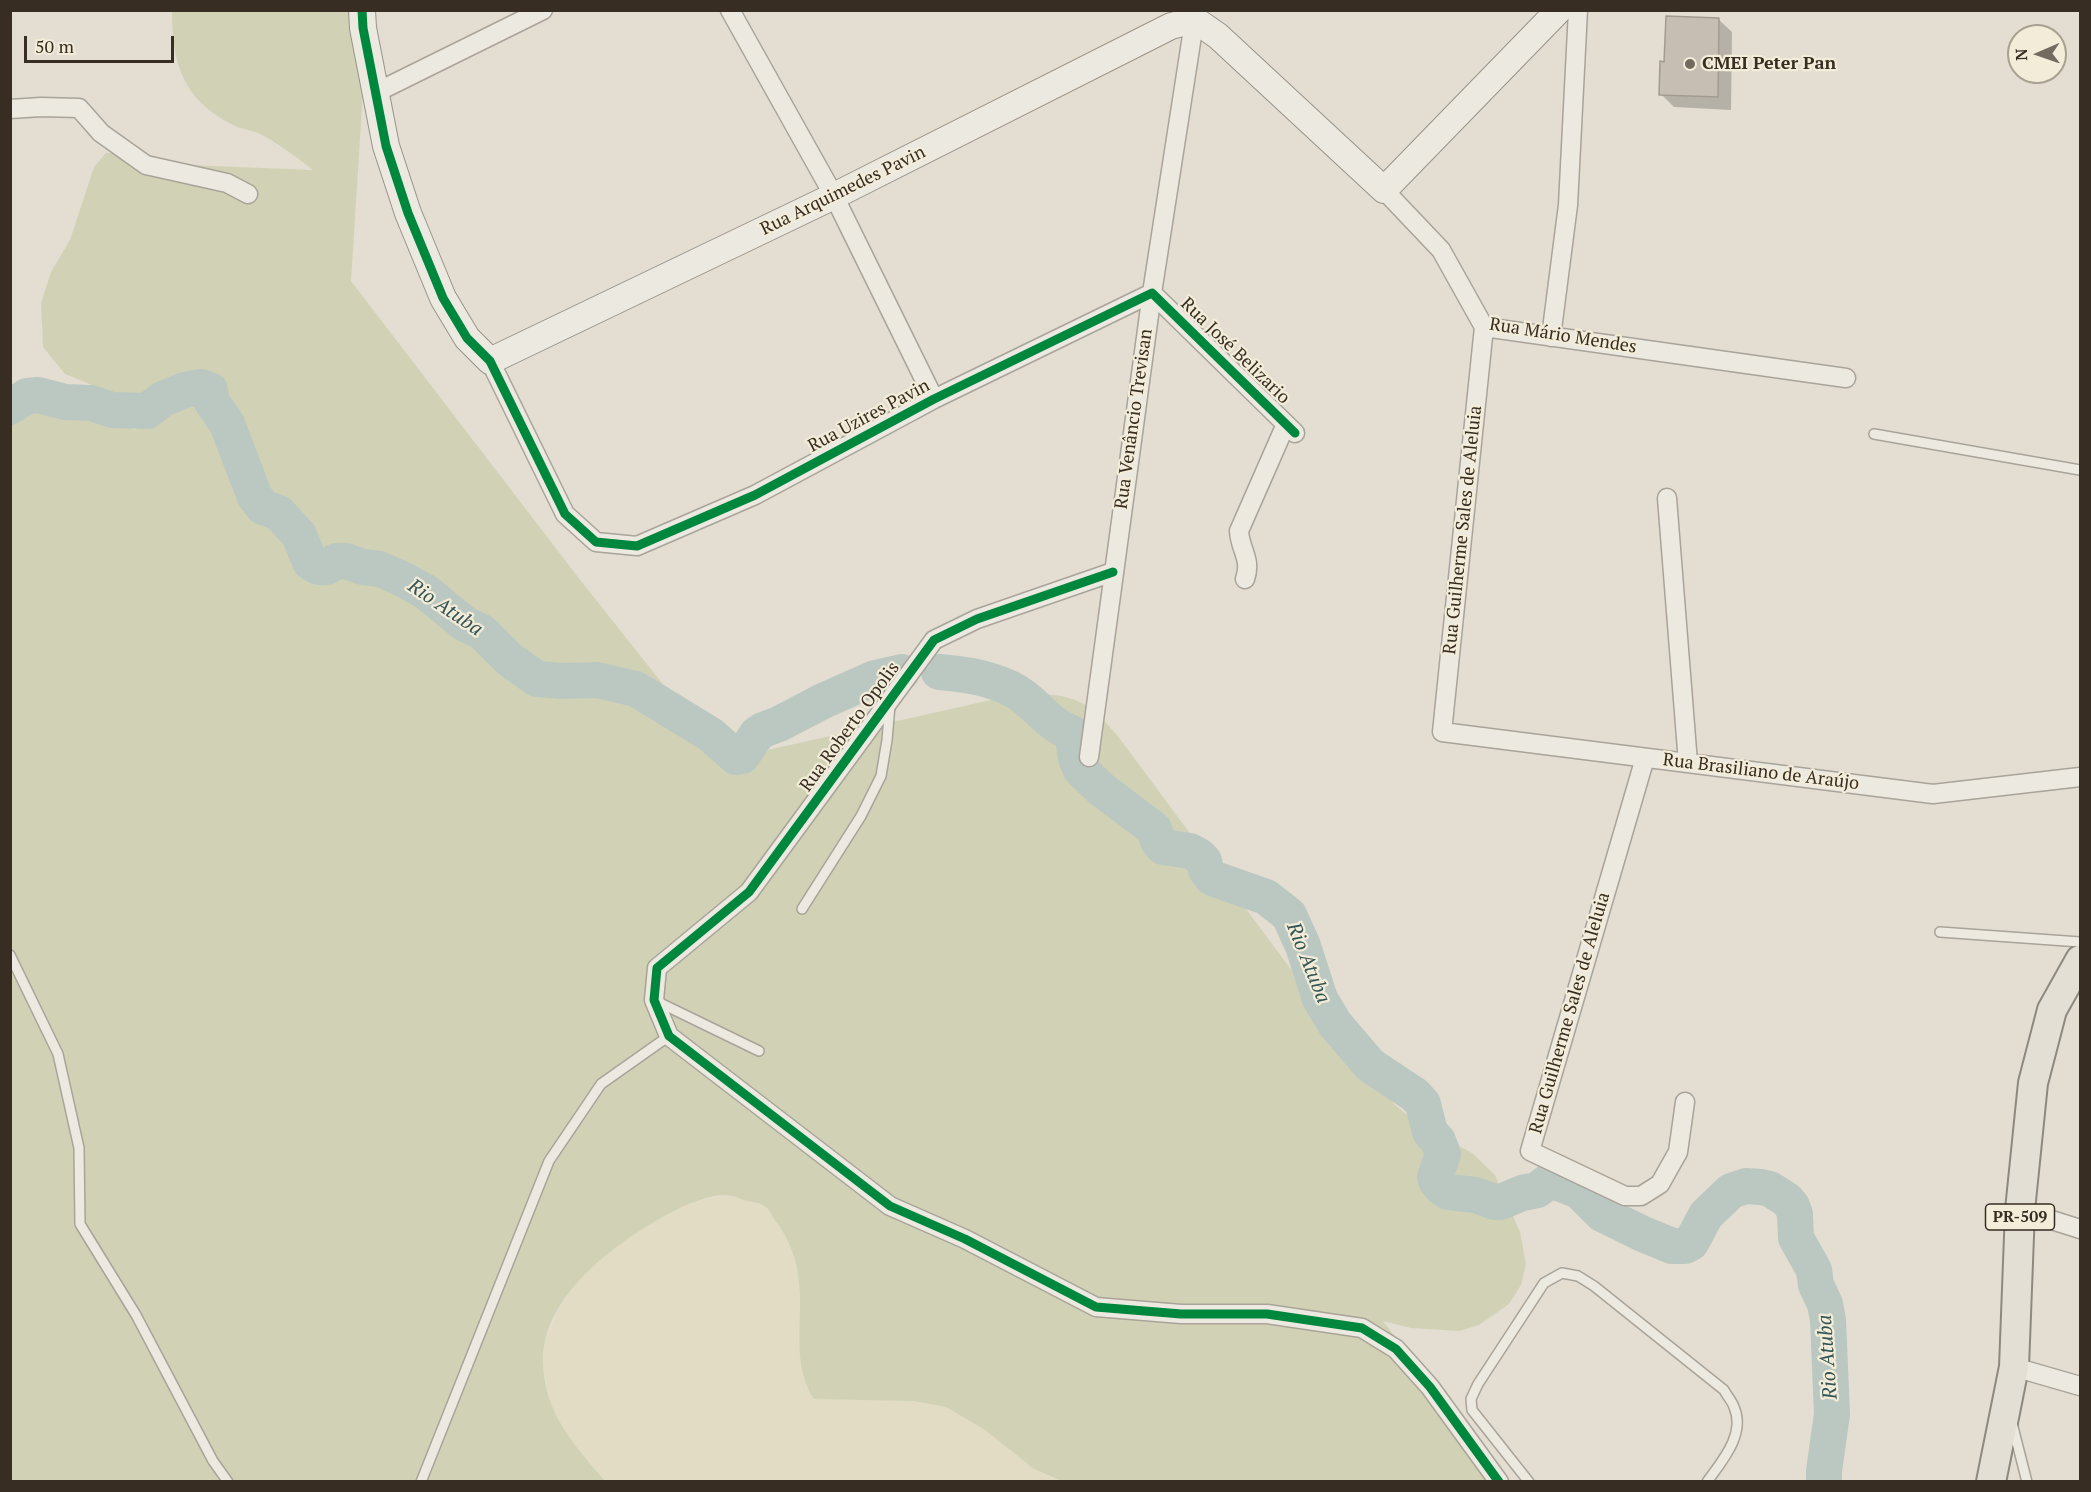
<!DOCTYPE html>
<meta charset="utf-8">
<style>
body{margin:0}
#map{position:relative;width:2091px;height:1492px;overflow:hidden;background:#e3ded1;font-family:"PT Serif",serif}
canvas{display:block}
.frame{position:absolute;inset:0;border:12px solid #372d22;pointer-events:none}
.north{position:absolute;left:2007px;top:24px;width:60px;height:60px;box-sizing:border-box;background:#f3ecd9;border:2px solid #a8a090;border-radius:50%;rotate:268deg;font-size:16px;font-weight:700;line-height:24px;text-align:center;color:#372d22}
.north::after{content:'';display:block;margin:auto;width:21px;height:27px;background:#736b5f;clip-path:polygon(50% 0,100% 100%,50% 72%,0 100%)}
.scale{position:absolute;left:24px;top:36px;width:150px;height:27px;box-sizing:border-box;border:3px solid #372d22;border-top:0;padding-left:8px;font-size:18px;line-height:21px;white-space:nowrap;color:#372d22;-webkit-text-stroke:4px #f3ecd9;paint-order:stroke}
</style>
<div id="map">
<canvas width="2091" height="1492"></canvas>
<div class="frame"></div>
<div class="north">N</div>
<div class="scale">50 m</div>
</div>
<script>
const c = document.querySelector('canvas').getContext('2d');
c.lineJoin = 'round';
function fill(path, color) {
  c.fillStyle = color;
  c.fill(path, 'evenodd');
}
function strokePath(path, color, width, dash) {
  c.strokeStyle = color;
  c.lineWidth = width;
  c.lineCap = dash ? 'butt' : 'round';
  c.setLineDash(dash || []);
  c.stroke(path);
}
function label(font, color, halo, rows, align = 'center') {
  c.font = font + ' "PT Serif",serif';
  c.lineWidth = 4.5;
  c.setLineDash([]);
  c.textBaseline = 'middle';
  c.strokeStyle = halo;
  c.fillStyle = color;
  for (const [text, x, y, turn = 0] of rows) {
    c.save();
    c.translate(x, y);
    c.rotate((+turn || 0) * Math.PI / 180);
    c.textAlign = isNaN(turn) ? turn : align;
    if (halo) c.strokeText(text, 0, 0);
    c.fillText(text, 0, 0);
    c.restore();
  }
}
fill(new Path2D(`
 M725,1195L765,1206L788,1236L799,1282V1346L807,1388L914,1401L946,1407L985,1430L1034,1469L1062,1481H605L560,1426L549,1398L543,1364L544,1344L556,1315L572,1289L592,1266L631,1235L689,1203Z`), '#e1dcc3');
fill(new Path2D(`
 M172,11H368L351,281L581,581L723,760L991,700C1030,694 1065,686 1098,714C1106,722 1113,731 1120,739L1350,1049L1395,1105L1421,1126L1472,1153L1495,1175L1520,1232L1526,1264L1521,1285L1509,1304L1479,1325L1459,1331L1411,1328L1383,1321L1508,1481H1062L1034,1469L985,1430L946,1407L914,1401L814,1399C791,1365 803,1320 799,1283C797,1260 789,1238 775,1220C772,1216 769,1208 764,1206C760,1203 752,1202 747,1201C740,1199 732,1195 725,1195C704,1195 679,1208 661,1218C611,1246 541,1299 543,1363C545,1415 574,1444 605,1481H11L10,393L137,430L92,385L65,374L43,347L41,303L51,272L70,240L94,167L106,153H135L164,164L313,170C298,158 280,145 264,136C254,130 243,130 233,125C183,100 172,64 172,11Z`), '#d1d2b5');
fill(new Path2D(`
 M1718,19L1732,32L1731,110L1674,107L1661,94L1666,63Z`), '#0003');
strokePath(new Path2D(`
 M10,407L27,396L38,395L65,402L91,403L112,410L147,411L163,399L185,390L201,387L210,390L212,402L227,424L255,497L263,507L279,513L299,535L310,562L318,567H327L336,561H346L363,567L380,569L404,580L426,592L465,624L482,632L509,659L537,679L563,681L597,680L636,689L711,735L736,757L742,756L757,734L763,730L779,724L823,701L875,678L902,672
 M939,672C967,674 1001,679 1024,697C1041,710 1051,726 1072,733L1076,758L1081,770L1101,789L1154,829L1158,841L1163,847L1190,851L1199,856L1204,861L1206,870L1212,878L1266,897L1289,915L1303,946L1320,999L1335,1024L1370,1065L1415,1095L1423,1104L1430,1132L1438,1141L1443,1154L1435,1177L1436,1181L1442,1188L1448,1192L1475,1195L1495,1202H1501L1522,1193L1537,1190L1553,1178V1181L1579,1191L1602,1214L1643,1234L1672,1246H1685L1691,1243L1706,1215L1731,1191L1746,1186L1761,1187L1770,1189L1787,1200L1792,1206L1795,1214L1796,1238L1814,1270L1816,1285L1825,1304L1828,1320L1832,1414L1824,1471V1482`), '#bbc8c1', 36);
const building = new Path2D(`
 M1666,16L1719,18L1718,97L1659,95L1660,61L1664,62Z`);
fill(building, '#c6beb2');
strokePath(building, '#a39b90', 1.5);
const lane = new Path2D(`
 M1874,434L2080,470
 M802,909L861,816L881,776L887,740L890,705
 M1940,932L2080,942
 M10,955L58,1054L79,1148L80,1224L136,1315L213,1461L228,1482
 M656,1001L759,1051
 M2012,1423L2027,1482
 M421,1482L549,1161L601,1084L669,1036
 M1529,1482L1472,1410L1471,1399L1478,1384L1544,1283L1562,1273L1578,1276L1594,1286L1724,1390C1727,1396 1732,1401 1734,1407C1746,1434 1722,1461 1707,1482`);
const street = new Path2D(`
 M730,10L834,196L934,399
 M375,93L543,10
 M10,109L41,107L79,108L101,133L146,165L227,183L248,194
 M1384,190L1441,250L1484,327
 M1484,327L1442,732L1933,794L2080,777
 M1484,327L1846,378
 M1551,337L1568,205L1578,10
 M490,361L565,514L596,542L637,546L755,495L934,399L1152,293L1295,433
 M1667,498L1688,763
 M1113,572L977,619L934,640L749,892L657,968L654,1000L669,1036L890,1206L965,1239L1096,1307L1181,1314H1267L1362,1328L1396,1349L1430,1387L1499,1482
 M1245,579C1252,559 1240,550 1239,531L1286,424
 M1089,757L1152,293L1196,10
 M1645,758L1530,1151L1625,1196H1641L1660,1184L1678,1152L1685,1102
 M2020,1210L2080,1229
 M2014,1367L2080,1386`);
const secondary = new Path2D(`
 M362,10L363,28L386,146L408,213L443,298L467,338L490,361L834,196L1171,26L1195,20L1218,36L1384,190L1559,10`);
const primary = new Path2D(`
 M1991,1482L2014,1367L2020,1210L2033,1083L2052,1010L2080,960`);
strokePath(lane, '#a9a399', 12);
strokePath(street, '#a9a399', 21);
strokePath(secondary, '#98938a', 28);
strokePath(primary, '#8e8980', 32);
strokePath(lane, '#ece9e1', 9);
strokePath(street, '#ece9e1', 18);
strokePath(secondary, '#ece9e1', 26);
strokePath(primary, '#e3dfd4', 28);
strokePath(new Path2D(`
 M362,10L363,28L386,146L408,213L443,298L467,338L490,361L565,514L596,542L637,546L755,495L934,399L1152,293L1295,433
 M1113,572L977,619L934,640L749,892L657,968L654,1000L669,1036L890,1206L965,1239L1096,1307L1181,1314H1267L1362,1328L1396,1349L1430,1387L1499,1482`), '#00873e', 9);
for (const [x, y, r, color] of [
 [1690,64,6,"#736b5f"]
]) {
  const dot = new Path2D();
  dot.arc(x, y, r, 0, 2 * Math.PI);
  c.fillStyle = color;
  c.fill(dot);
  strokePath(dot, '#f3ecd9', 2);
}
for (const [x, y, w] of [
 [2020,1217,69]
]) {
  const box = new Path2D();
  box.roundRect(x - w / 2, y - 13, w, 26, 4.5);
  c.fillStyle = '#f3ecd9';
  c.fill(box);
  strokePath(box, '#372d22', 1.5);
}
label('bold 16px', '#372d22', null, [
 ["PR-509",2020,1217]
]);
label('bold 18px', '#372d22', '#f3ecd9', [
 ["CMEI Peter Pan",1702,64]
], 'left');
label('18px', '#372d22', '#f3ecd9', [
 ["Rua Arquimedes Pavin",843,191,-26],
 ["Rua Mário Mendes",1563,336,9],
 ["Rua José Belizario",1235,351,44],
 ["Rua Uzires Pavin",869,416,-28],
 ["Rua Venâncio Trevisan",1134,419,-82],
 ["Rua Guilherme Sales de Aleluia",1463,530,-84],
 ["Rua Roberto Opolis",850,727,-54],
 ["Rua Brasiliano de Araújo",1761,772,7],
 ["Rua Guilherme Sales de Aleluia",1570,1013,-74]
]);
label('italic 20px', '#335554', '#f3ecd9', [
 ["Rio Atuba",445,608,34],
 ["Rio Atuba",1308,963,68],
 ["Rio Atuba",1828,1357,-94]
]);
</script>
